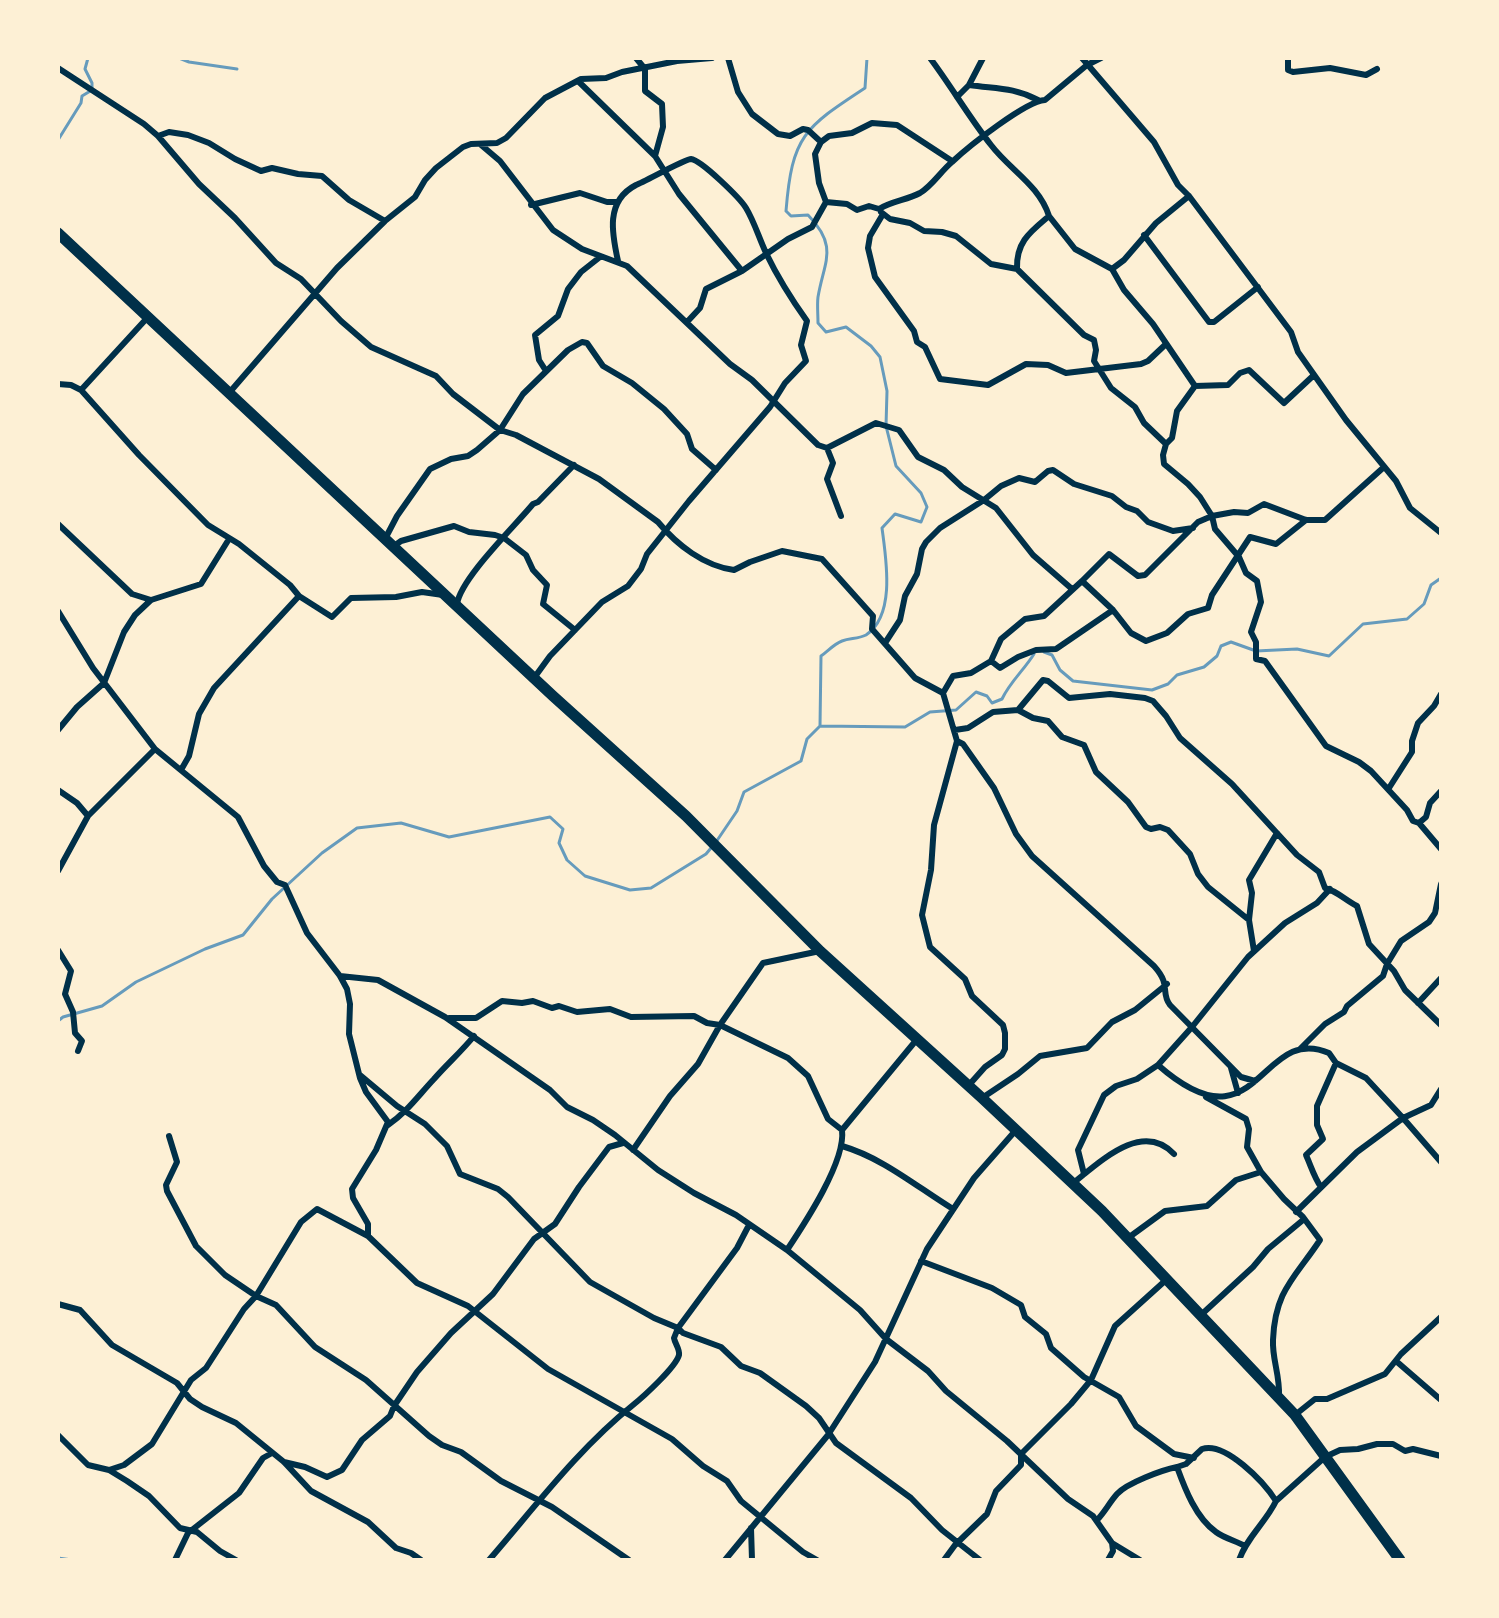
<!DOCTYPE html>
<style>
body{margin:0}
#map{position:relative;width:1499px;height:1618px;overflow:hidden;background:#fdf0d5;font-family:Barlow,sans-serif}
canvas{display:block}
.frame{position:absolute;inset:0;border:60px solid #fdf0d5;pointer-events:none}
</style>
<div id="map">
<canvas width="1499" height="1618"></canvas>
<div class="frame"></div>
</div>
<script>
const c = document.querySelector('canvas').getContext('2d');
c.lineJoin = 'round';
function strokePath(path, color, width, dash) {
  c.strokeStyle = color;
  c.lineWidth = width;
  c.lineCap = dash ? 'butt' : 'round';
  c.setLineDash(dash || []);
  c.stroke(path);
}
strokePath(new Path2D(`
 M179,58L189,62L237,69
 M58,140L81,103L82,96L92,90V83L85,69L88,58
 M1044,652L1052,655L1060,670L1073,681L1152,690L1168,684L1177,675L1204,667L1217,656L1221,646L1231,642L1256,651L1297,649L1329,656L1363,624L1407,619L1424,604L1431,585L1441,578
 M820,726L905,727L930,712L956,710L976,692L987,696L992,703L1002,699C1010,682 1024,670 1034,654
 M716,842L737,811L744,792L801,761L807,739L820,726L821,656C828,651 834,644 842,641C850,638 858,639 866,635C896,615 886,559 882,528L895,514L921,522L927,507L921,493L896,466L886,426L887,391L880,357L871,346L846,327L826,332L818,323C818,314 817,305 818,297C824,261 839,247 808,215L791,216L786,211C792,136 804,128 865,88L867,58
 M58,1021L63,1017L102,1006L136,982L205,949L243,935L272,899L322,853L357,828L401,823L449,837L550,817L563,829L559,843L567,860L585,876L630,890L651,888L706,854L711,848
 M58,1558L72,1560`), '#669bbc', 3);
strokePath(new Path2D(`
 M636,58L645,69V91L662,104L663,127L655,156L679,194L742,271
 M728,58L738,92L752,114L778,134L790,136L803,129L808,130L821,142
 M930,58C951,86 969,117 991,145C1010,170 1039,185 1049,216C1030,232 1016,242 1017,269L1084,335L1094,340L1096,350L1094,361L1111,388L1135,407L1144,423L1166,444L1163,455L1164,464L1188,484L1200,497L1212,516L1215,529L1239,557L1246,573L1257,581L1261,602L1251,632L1256,642V659L1265,661L1326,746L1359,762L1371,771L1407,810L1413,821L1419,823L1441,849
 M1082,58L1154,142L1178,185L1189,196L1291,332L1298,352L1346,420L1396,481L1410,508L1441,533
 M1288,58V70L1293,72L1330,68L1366,75L1377,69
 M58,68L144,124L158,136L169,132L188,135L209,143L235,159L261,171L272,168L298,174L322,176L349,200L385,221
 M578,81L655,156
 M969,85L983,58
 M957,97L969,85C996,89 1013,87 1038,100
 M158,136L199,184L235,218L276,263L301,279L341,321L371,347L436,376L453,394L500,430L516,435L599,479L658,522C677,545 704,566 734,570L750,562L782,551L822,559L873,616L872,629L915,678L943,693L957,741L934,825L931,870L922,915L930,947L965,979L972,996L1003,1025L1005,1033V1049L1002,1055L985,1067L969,1085
 M480,144L500,161L553,230L582,249L627,266L730,364L752,380L818,445L827,448L876,423L899,430L918,457L944,470L962,487L996,508L1033,555L1072,589
 M826,202L847,204L857,210L869,206L879,209C892,201 907,200 920,193C932,186 941,171 952,162C969,146 1026,101 1045,100L1087,65L1101,58
 M531,205L580,193L607,202H618
 M881,212L890,219L910,223L924,231L942,232L956,236L991,264L1017,269
 M883,214L870,236L868,248L875,277L914,331L917,342L925,347L940,379L988,385L1026,364L1048,365L1066,373L1141,364L1148,361L1166,344
 M1049,216L1075,249L1112,269L1124,260L1156,223L1189,196
 M1144,235L1209,322H1214L1258,287
 M1112,269L1124,290L1153,324L1195,386L1228,385L1240,373L1249,370L1284,403L1314,375
 M687,322L700,308L706,289L742,271L788,239L812,227L826,202L819,183L815,154L821,142L829,136L852,133L872,123L897,125L952,161
 M546,371L539,360L535,335L558,316L568,289L581,272L600,257
 M58,384L71,385L81,390L139,455L208,525L239,544L290,585L299,596L214,688L199,714L189,756L181,770
 M81,390L148,317
 M229,393L337,268L385,221L415,197L425,180L436,168L463,147L471,144L497,143L506,138L545,98L581,79L606,78L622,72L677,61L712,58
 M1166,444L1172,438L1177,411L1195,386
 M827,448L833,463L827,479L841,516
 M58,524L132,594L151,600
 M385,539L397,516L430,469L451,459L468,456L477,450L500,430L523,394L568,350L582,342L587,343L603,366L632,383L664,409L687,434L692,449L716,470
 M394,546L401,541L454,526L469,532L495,535L504,538L526,555L533,570L547,585L543,604L575,630
 M1082,581L1109,554L1138,576L1145,575L1198,522L1212,516L1234,512L1248,513L1264,504L1306,520H1325L1384,467
 M299,596L332,617L351,598L396,597L422,592L443,595
 M457,604C461,578 514,527 533,504L538,502L574,465
 M58,611L93,668L155,749L238,817L264,866L277,882L285,885L307,933L340,976L347,989L350,1004L349,1034L360,1078L366,1092L388,1122L376,1150L352,1189L353,1198L368,1224V1236
 M885,643L900,620L905,596L917,574L922,549L926,542L940,528L984,500L1001,486L1019,478L1035,482L1048,471L1053,470L1074,484L1112,496L1126,507L1137,511L1148,522L1173,531L1193,528
 M991,661L1000,668L1018,657L1036,650L1056,649L1113,610
 M534,678L550,656L602,602L628,586L641,569L647,554L689,501L770,407L785,383L806,361L801,345L807,321C792,300 777,276 766,253C759,238 754,221 746,208C740,198 701,160 691,159C685,159 646,181 636,185C605,201 612,234 618,261
 M943,693L953,676L971,673L991,661L1001,639L1025,619L1044,616L1082,581L1113,610L1131,633L1146,641L1167,633L1188,614L1208,608L1212,595L1250,537L1276,544L1306,520
 M1018,710L1033,718L1048,721L1062,737L1084,745L1096,772L1128,802L1146,827L1151,829L1160,827L1168,830L1190,854L1198,874L1208,887L1249,920
 M58,730L77,707L104,683L124,632L135,615L151,600L201,584L229,539
 M955,730L968,728L993,712L1018,710L1043,680L1048,681L1069,698L1110,694L1145,698L1153,701L1166,716L1180,738L1232,784L1297,855L1319,872L1325,888C1337,891 1345,900 1357,906L1369,944L1394,971L1405,990L1441,1025
 M957,741L963,744L994,788L1016,834L1032,856L1154,966C1172,986 1160,992 1170,1005L1241,1077L1255,1081
 M1389,788L1412,752V741L1418,723L1434,706L1441,694
 M58,790L77,803L88,816
 M1419,823L1426,817L1430,803L1441,791
 M58,871L88,816L155,749
 M58,950L71,971L65,994L73,1012L75,1033L82,1041L78,1051
 M1254,951L1249,920L1252,893L1249,880L1277,833
 M340,976L378,980L445,1017L550,1090L567,1107L593,1120L615,1135L658,1170L694,1193L736,1215L787,1250L860,1310L886,1339L928,1371L946,1391L1007,1441L1068,1499L1093,1516L1112,1543L1140,1560
 M1418,1003L1441,978
 M449,1018H476L502,1001L522,1003L533,1001L552,1008L559,1006L577,1012L610,1009L631,1017L694,1016L707,1023L720,1025L788,1058L808,1076L828,1119L842,1130
 M1300,1049L1325,1024L1344,1012L1347,1006L1383,976L1387,964L1401,941L1429,922L1435,913L1441,884
 M1158,1065C1259,1154 1259,1023 1329,1053L1336,1063L1366,1078L1403,1118L1357,1152L1296,1212
 M1231,1068L1238,1093
 M360,1075L397,1106L425,1124L447,1146L460,1174L498,1189L508,1197L590,1282L654,1318L678,1328L683,1333L721,1347L741,1366L760,1373L806,1406L819,1418L836,1443L911,1498L942,1530L980,1560
 M1441,1089L1431,1105L1403,1118L1441,1162
 M1206,1097L1246,1119L1249,1129L1247,1147L1261,1172
 M982,1098L1018,1074L1040,1056L1087,1048L1112,1022L1135,1010L1167,984
 M388,1125C407,1112 418,1096 434,1079C447,1064 462,1051 474,1036
 M169,1136L177,1162L166,1185L167,1191L196,1246L225,1275L256,1296L276,1305L315,1347L366,1380L429,1436L442,1445L461,1452L501,1481L552,1507L629,1560
 M842,1146C883,1158 917,1187 953,1209
 M633,1150L670,1096L698,1064L720,1025L763,963L820,951
 M1084,1174L1078,1150L1104,1095L1116,1086L1137,1079L1158,1065L1192,1027L1248,957L1285,923L1317,903L1330,889
 M1072,1184C1100,1162 1142,1120 1174,1154
 M1321,1187C1314,1177 1311,1166 1306,1155L1323,1139L1317,1125V1106L1336,1063
 M1128,1238L1165,1211L1207,1206L1236,1180L1261,1172L1284,1199L1303,1217L1320,1240C1295,1278 1275,1290 1273,1340C1272,1359 1280,1375 1279,1396
 M787,1250C805,1223 846,1161 842,1130L918,1038
 M921,1261L992,1288L1021,1305L1025,1317L1046,1334L1051,1348L1084,1377L1119,1397L1136,1426L1174,1454L1194,1458
 M58,1304L80,1310L112,1345L177,1383L190,1399L202,1407L236,1423L284,1462L311,1491L368,1522L396,1548L411,1553L421,1560
 M1202,1314L1253,1267L1268,1249L1303,1220
 M1396,1361L1441,1400
 M1295,1415L1315,1399H1327L1385,1374L1401,1354L1441,1317
 M58,1435L88,1465L109,1470L127,1481L149,1496L180,1528L197,1532L220,1551L236,1560
 M284,1462L305,1467L327,1477L342,1470L362,1440L390,1416L394,1406L417,1372L451,1333L493,1294L534,1239L555,1224L579,1187L609,1147L623,1143
 M1177,1467L1186,1464L1202,1449C1225,1441 1264,1482 1276,1501L1325,1457L1340,1450L1358,1449L1377,1444H1393L1405,1451L1413,1449L1441,1456
 M109,1470L124,1465L152,1444L191,1380L206,1368L244,1309L256,1296L301,1222L317,1209L368,1236L417,1283L468,1306L548,1369L672,1439L703,1466L727,1481L741,1501L803,1552L817,1560
 M1097,1520C1105,1512 1109,1503 1117,1494C1127,1483 1162,1470 1177,1467C1185,1489 1196,1518 1216,1532C1224,1538 1236,1541 1245,1546
 M751,1528L752,1560
 M175,1560L188,1533L239,1493L263,1458L272,1453
 M489,1560C535,1507 578,1449 633,1405C643,1397 676,1367 679,1355C680,1349 675,1344 674,1338L678,1328L737,1248L749,1225
 M725,1560L828,1435L875,1362L927,1249L974,1178L1016,1130
 M944,1560L955,1545L987,1514L996,1491L1021,1465V1454L1071,1404L1091,1380L1115,1326L1166,1280
 M1108,1560L1113,1551L1112,1543
 M1239,1560C1247,1537 1266,1522 1276,1501`), '#003049', 6);
strokePath(new Path2D(`
 M58,233L553,696L686,816L820,951L982,1098L1102,1211L1295,1415L1400,1560`), '#003049', 11);
</script>
